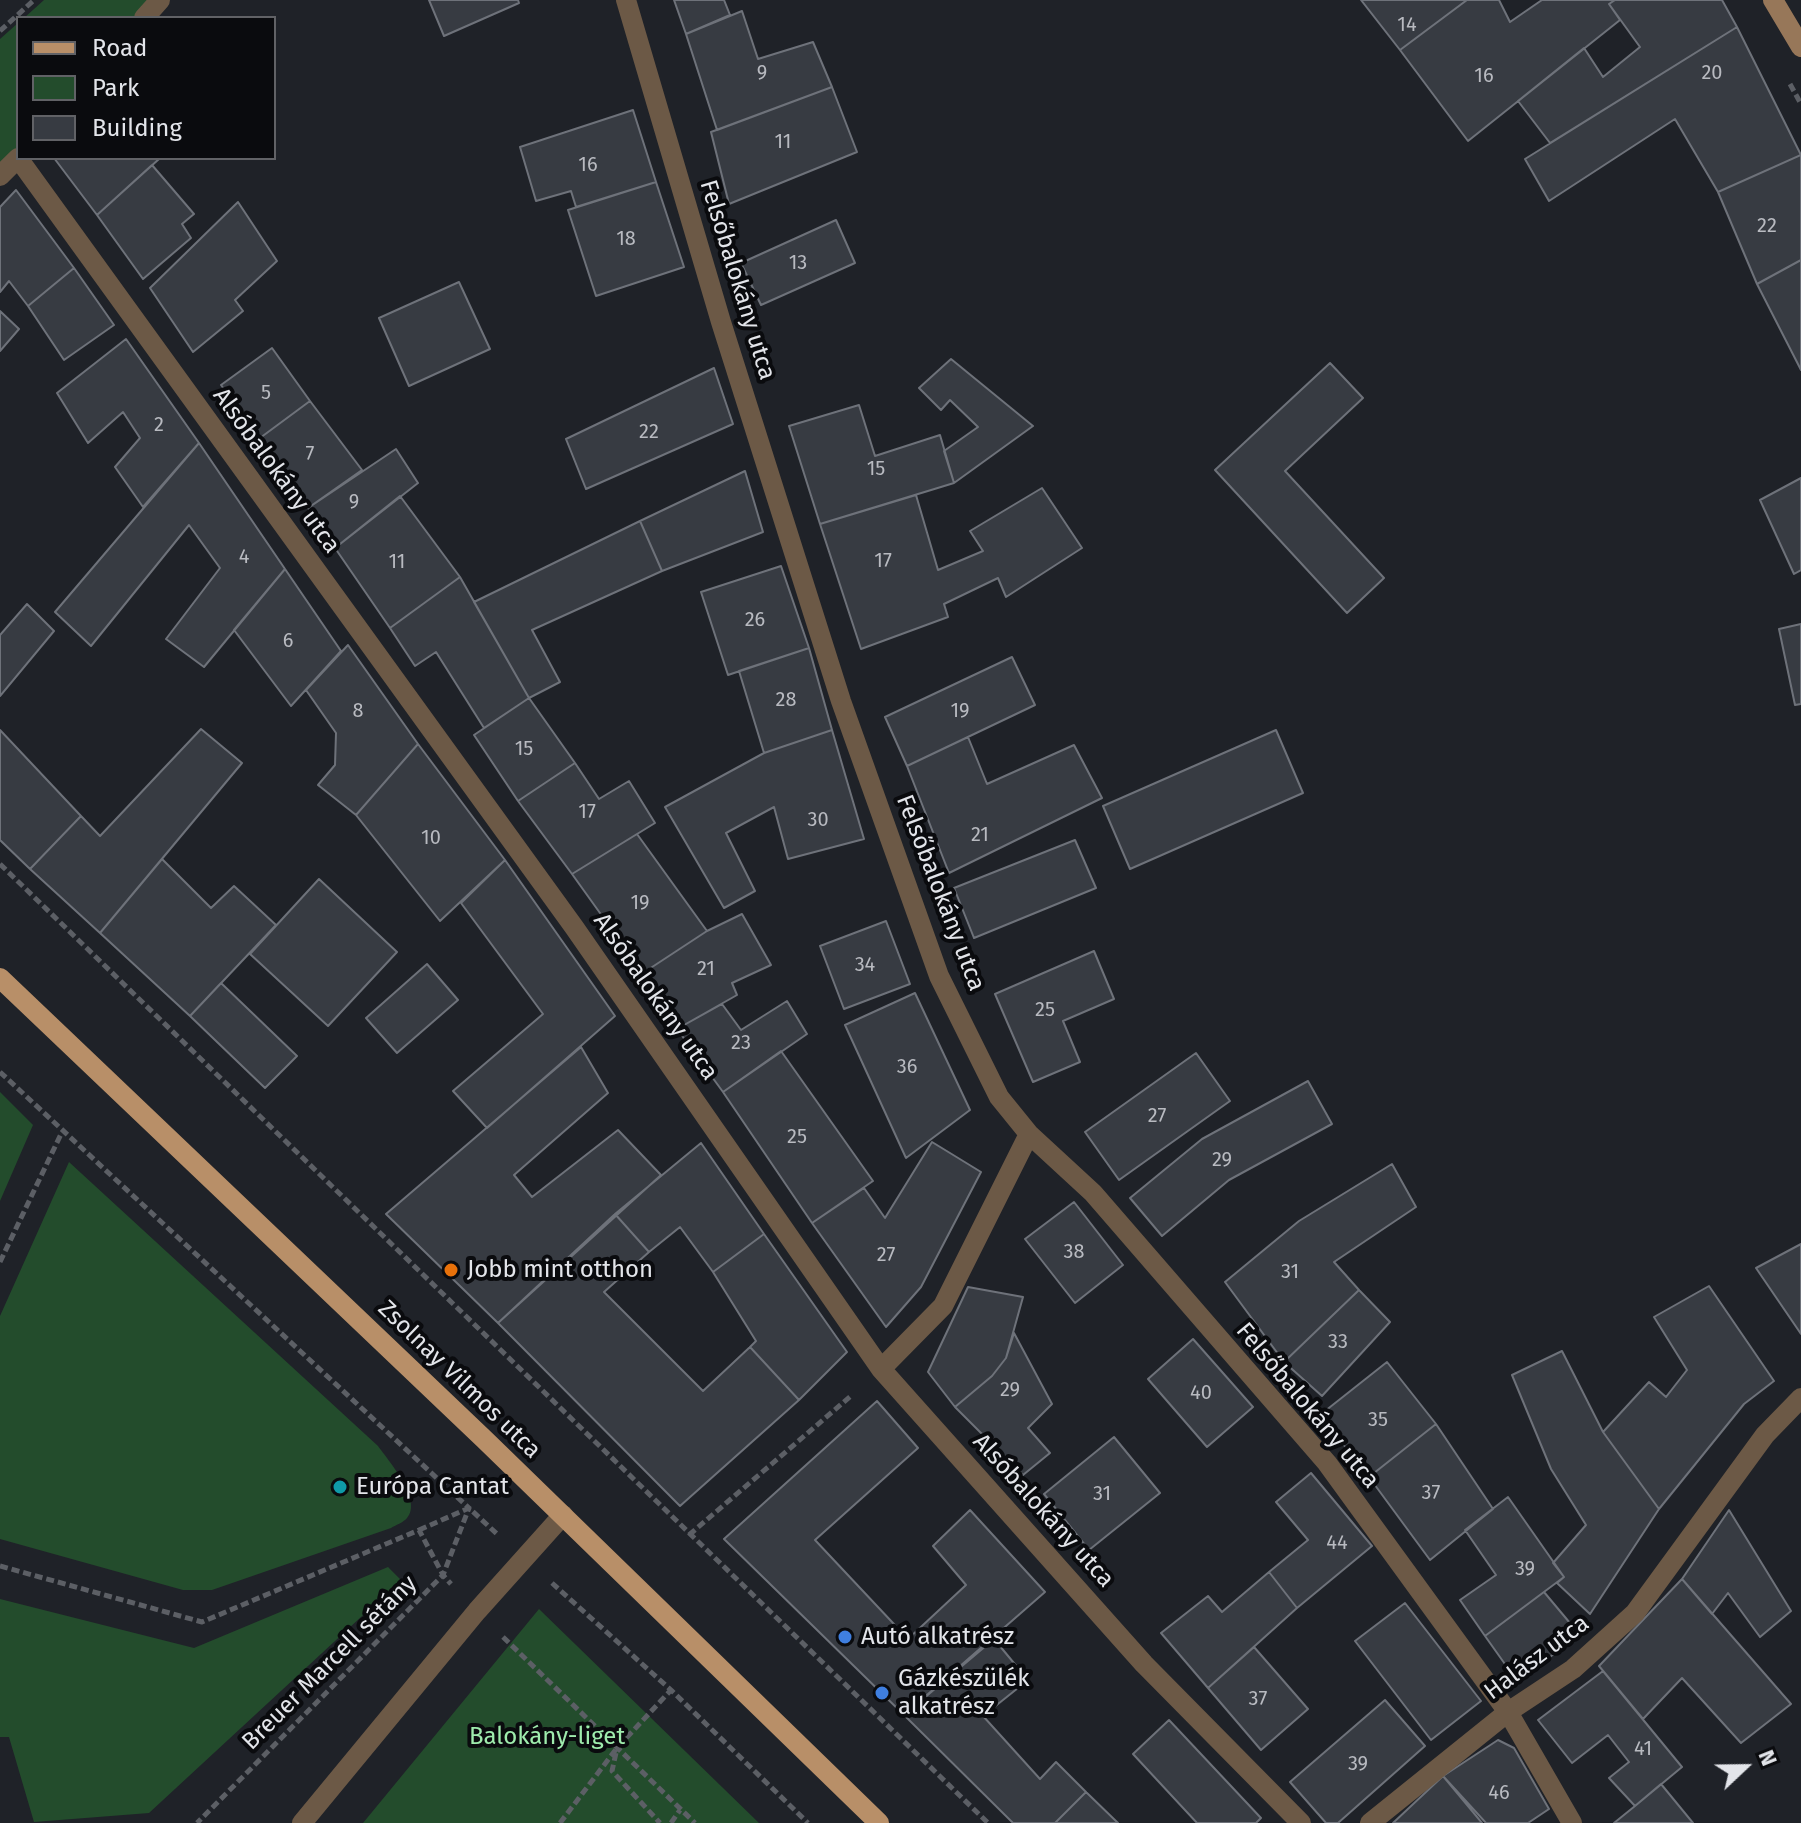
<!DOCTYPE html>
<meta charset="utf-8">
<style>
body{margin:0}
#map{position:relative;width:1801px;height:1823px;overflow:hidden;background:#1f2228;font-family:"Fira Sans",sans-serif}
canvas{display:block}
.legend{position:absolute;left:16px;top:16px;width:260px;height:144px;box-sizing:border-box;background:#0a0b0e;border:2px solid #616266;margin:0;padding:10px 14px;list-style:none;font-size:24px;color:#e3e5ea}
.legend li{display:flex;align-items:center;gap:16px;height:40px}
.legend b{width:40px;border:2px solid #616266}
.north{position:absolute;left:1705px;top:1727px;width:80px;height:80px;-webkit-text-stroke:6px #0a0b0e;paint-order:stroke;rotate:68deg;font-size:22px;font-weight:700;line-height:32px;text-align:center;color:#e3e5ea}
.north::after{content:'';display:block;margin:auto;width:28px;height:36px;background:#e3e5ea;clip-path:polygon(50% 0,100% 100%,50% 72%,0 100%)}
</style>
<div id="map">
<canvas width="1801" height="1823"></canvas>
<ul class="legend">
<li><b style="height:10px;background:#b88f68"></b>Road</li>
<li><b style="height:22px;background:#234c2c"></b>Park</li>
<li><b style="height:22px;background:#373b42"></b>Building</li>
</ul>
<div class="north">N</div>
</div>
<script>
const c = document.querySelector('canvas').getContext('2d');
c.lineJoin = 'round';
function fill(path, color) {
  c.fillStyle = color;
  c.fill(path, 'evenodd');
}
function strokePath(path, color, width, dash) {
  c.strokeStyle = color;
  c.lineWidth = width;
  c.lineCap = dash ? 'butt' : 'round';
  c.setLineDash(dash || []);
  c.stroke(path);
}
function label(font, color, halo, rows, align = 'center') {
  c.font = font + ' "Fira Sans",sans-serif';
  c.lineWidth = 8;
  c.setLineDash([]);
  c.textBaseline = 'middle';
  c.strokeStyle = halo;
  c.fillStyle = color;
  for (const [text, x, y, turn = 0] of rows) {
    c.save();
    c.translate(x, y);
    c.rotate((+turn || 0) * Math.PI / 180);
    c.textAlign = isNaN(turn) ? turn : align;
    if (halo) c.strokeText(text, 0, 0);
    c.fillText(text, 0, 0);
    c.restore();
  }
}
fill(new Path2D(`
 M44,0H163L146,18H24Z
 M18,23V154L0,173V39Z
 M0,1092L33,1125L0,1201Z
 M69,1162L378,1446C388,1460 423,1500 407,1518C404,1522 396,1525 391,1528L212,1590H183L0,1539V1316Z
 M388,1567L401,1580L149,1813L34,1822L9,1737H0V1599L194,1648Z
 M539,1609L759,1823H363Z`), '#234c2c');
const building = new Path2D(`
 M429,0H518L519,3L444,36Z
 M674,0H724L730,15L686,34Z
 M1361,0H1467L1400,50Z
 M1467,0H1499L1510,22L1542,0H1615L1609,4L1620,20L1468,141L1400,50Z
 M1615,0H1722L1737,27L1550,143L1518,101L1584,48L1603,77L1640,47L1609,4Z
 M742,11L758,59L813,42L832,87L717,130L686,34Z
 M1737,27L1801,155L1718,192L1675,119L1549,201L1525,159Z
 M832,87L857,152L729,204L711,132Z
 M633,110L656,182L576,207L571,191L536,201L520,147Z
 M1801,155V260L1757,284L1718,192Z
 M54,158H158L159,159L97,215Z
 M152,165L194,214L182,224L191,238L143,279L97,215Z
 M656,182L684,267L596,296L568,210Z
 M16,190L74,268L28,306L9,281L0,292V207Z
 M238,202L277,261L235,300L243,311L193,352L150,288Z
 M836,220L855,263L761,305L741,263Z
 M1801,260V370L1757,284Z
 M74,268L114,325L64,360L28,306Z
 M459,282L490,349L409,386L379,318Z
 M0,311L19,329L0,351Z
 M126,339L199,443L143,507L115,467L140,438L123,412L88,443L57,393Z
 M272,348L310,401L260,438L221,385Z
 M951,359L1033,426L954,483L944,451L978,427L950,400L941,410L919,388Z
 M1330,363L1363,398L1285,471L1384,578L1347,613L1215,470Z
 M714,368L733,424L586,489L566,439Z
 M310,401L362,470L308,508L260,438Z
 M859,405L875,456L940,435L954,483L820,524L789,426Z
 M199,443L285,569L204,667L166,639L220,568L189,525L91,646L55,612Z
 M396,449L418,483L335,548L308,508Z
 M745,471L763,532L662,571L640,521Z
 M1801,478V570L1794,574L1760,500Z
 M1042,488L1082,548L1006,597L998,578L944,604L948,617L861,649L820,524L916,495L938,570L983,551L970,531Z
 M400,496L460,577L390,628L335,548Z
 M640,521L662,571L532,630L560,682L529,698L474,602Z
 M781,566L809,648L728,675L701,592Z
 M285,569L341,651L291,706L234,630Z
 M460,577L529,698L484,728L436,652L415,666L390,628Z
 M27,604L54,631L0,696V635Z
 M1801,624V704L1795,705L1779,629Z
 M348,645L418,744L356,815L318,785L335,765L336,733L306,690Z
 M809,648L832,730L764,753L739,671Z
 M1012,657L1035,705L907,766L885,717Z
 M529,698L575,763L518,801L474,735Z
 M201,729L242,763L100,933L30,869L81,816L100,836Z
 M0,730L81,816L30,869L0,840Z
 M832,730L864,839L788,859L774,807L726,833L755,891L724,908L665,807L764,753Z
 M1276,730L1303,793L1130,869L1103,806Z
 M968,737L987,784L1074,745L1102,798L949,873L907,766Z
 M418,744L505,860L440,921L356,815Z
 M575,763L599,799L629,781L655,823L572,874L518,801Z
 M637,834L707,931L643,973L572,874Z
 M1075,840L1096,888L974,938L954,888Z
 M162,859L211,908L234,886L276,925L190,1016L100,933Z
 M505,860L615,1016L487,1128L453,1091L543,1014L461,903Z
 M319,879L397,952L328,1026L250,954Z
 M742,914L771,965L732,983L737,995L677,1029L643,973L707,931Z
 M886,921L910,984L844,1009L820,946Z
 M1094,951L1114,999L1063,1021L1080,1062L1033,1082L995,994Z
 M427,964L458,1000L397,1053L366,1018Z
 M221,983L297,1056L265,1088L190,1016Z
 M915,993L970,1110L906,1158L845,1025Z
 M787,1001L807,1034L723,1092L677,1029L722,1004L741,1030Z
 M581,1047L608,1093L514,1175L532,1197L618,1130L661,1175L498,1323L386,1214Z
 M781,1051L873,1181L812,1223L723,1092Z
 M1196,1053L1230,1101L1119,1180L1085,1132Z
 M1308,1081L1332,1124L1229,1180L1162,1236L1130,1198L1202,1139Z
 M932,1142L981,1172L921,1287L886,1327L812,1223L864,1188L885,1218Z
 M701,1143L764,1234L713,1272L680,1227L649,1252L615,1214Z
 M1392,1164L1416,1207L1334,1262L1359,1290L1284,1362L1225,1282L1299,1221Z
 M1074,1202L1123,1265L1075,1303L1025,1239Z
 M615,1214L649,1252L604,1292L703,1391L750,1347L799,1400L680,1506L498,1323Z
 M764,1234L847,1352L799,1400L750,1347L756,1341L713,1272Z
 M1801,1244V1334L1756,1268Z
 M1709,1286L1774,1381L1744,1404L1659,1509L1603,1432L1649,1382L1666,1397L1687,1370L1654,1317Z
 M968,1287L1023,1297L1006,1358L992,1376L955,1407L928,1372Z
 M1359,1290L1390,1322L1322,1396L1284,1362Z
 M1014,1333L1052,1404L1028,1428L1050,1453L1023,1475L955,1407L992,1376L1006,1358Z
 M1193,1339L1253,1407L1207,1447L1148,1379Z
 M1562,1351L1603,1432L1659,1509L1590,1614L1557,1583L1564,1577L1553,1563L1586,1525L1551,1469L1512,1375Z
 M1387,1362L1436,1424L1369,1477L1320,1415Z
 M877,1401L918,1448L815,1540L908,1639L966,1585L933,1546L970,1510L1045,1592L904,1715L724,1539Z
 M1436,1424L1493,1509L1430,1560L1369,1477Z
 M1114,1437L1160,1493L1089,1550L1044,1494Z
 M1311,1473L1372,1546L1297,1608L1269,1572L1308,1540L1276,1502Z
 M1508,1497L1564,1577L1485,1636L1460,1600L1496,1575L1465,1530Z
 M1729,1510L1791,1611L1760,1637L1728,1593L1712,1614L1682,1579Z
 M1269,1572L1297,1608L1208,1688L1161,1633L1208,1596L1222,1612Z
 M1682,1579L1791,1704L1741,1743L1682,1678L1643,1719L1599,1666Z
 M1544,1592L1580,1635L1517,1681L1485,1636Z
 M1405,1603L1481,1701L1431,1740L1355,1641Z
 M994,1639L1028,1680L983,1716L1040,1779L1056,1762L1086,1792L1055,1823H1013L904,1715Z
 M1254,1647L1308,1709L1261,1750L1208,1688Z
 M1603,1671L1682,1767L1635,1806L1609,1778L1629,1762L1608,1735L1572,1763L1538,1720Z
 M1385,1700L1425,1746L1338,1823H1326L1290,1782Z
 M1169,1720L1261,1818L1256,1823H1197L1133,1754Z
 M1498,1740L1514,1748L1549,1809L1528,1823H1486L1443,1776Z
 M1443,1776L1482,1823H1393Z
 M1661,1784L1693,1823H1614L1635,1806Z
 M1086,1792L1118,1823H1055Z`);
fill(building, '#373b42');
strokePath(building, '#6e727a', 2);
strokePath(new Path2D(`
 M0,31L34,0
 M1790,84L1801,104
 M0,864L988,1823
 M0,1072L469,1508L443,1575L451,1584
 M0,1262L62,1132
 M419,1530L469,1508L497,1534
 M689,1535L852,1395
 M0,1566L202,1622L419,1530L443,1575L197,1823
 M552,1583L671,1690L808,1823
 M503,1637L695,1823
 M616,1753L612,1771L660,1823
 M560,1823L617,1748L671,1690
 M671,1823L680,1810`), '#5c5f65', 5, [8, 4]);
strokePath(new Path2D(`
 M302,1823L477,1611L563,1515`), '#6c5946', 20);
strokePath(new Path2D(`
 M626,0L721,322L841,701L939,976L999,1097L1029,1134L1093,1193L1327,1463L1508,1712L1572,1823
 M144,18L160,0
 M18,158L574,927L881,1369L1144,1664L1301,1823
 M0,176L18,158
 M881,1369L943,1306L1029,1134
 M1370,1823L1508,1712L1573,1669L1635,1613L1765,1435L1801,1398`), '#6c5946', 20);
strokePath(new Path2D(`
 M1773,0L1801,47`), '#977759', 20);
strokePath(new Path2D(`
 M0,978L484,1439L879,1823`), '#b88f68', 20);
for (const [x, y, r, color] of [
 [451,1270,8,"#e8710a"],
 [340,1487,8,"#0f9aa8"],
 [845,1637,8,"#3f7fe0"],
 [882,1693,8,"#3f7fe0"]
]) {
  const dot = new Path2D();
  dot.arc(x, y, r, 0, 2 * Math.PI);
  c.fillStyle = color;
  c.fill(dot);
  strokePath(dot, '#0a0b0e', 3);
}
label('20px', '#b8bac0', null, [
 ["14",1407,25],
 ["9",762,73],
 ["20",1712,73],
 ["16",1484,76],
 ["11",783,142],
 ["16",588,165],
 ["22",1767,226],
 ["18",626,239],
 ["13",798,263],
 ["5",266,393],
 ["2",159,425],
 ["22",649,432],
 ["7",310,454],
 ["15",876,469],
 ["9",354,502],
 ["4",244,557],
 ["17",883,561],
 ["11",397,562],
 ["26",755,620],
 ["6",288,641],
 ["28",786,700],
 ["8",358,711],
 ["19",960,711],
 ["15",524,749],
 ["17",587,812],
 ["30",818,820],
 ["21",980,835],
 ["10",431,838],
 ["19",640,903],
 ["34",865,965],
 ["21",706,969],
 ["25",1045,1010],
 ["23",741,1043],
 ["36",907,1067],
 ["27",1157,1116],
 ["25",797,1137],
 ["29",1222,1160],
 ["38",1074,1252],
 ["27",886,1255],
 ["31",1290,1272],
 ["33",1338,1342],
 ["29",1010,1390],
 ["40",1201,1393],
 ["35",1378,1420],
 ["37",1431,1493],
 ["31",1102,1494],
 ["44",1337,1543],
 ["39",1525,1569],
 ["37",1258,1699],
 ["41",1643,1749],
 ["39",1358,1764],
 ["46",1499,1793]
]);
label('24px', '#e3e5ea', '#0a0b0e', [
 ["Felsőbalokány utca",737,280,73],
 ["Alsóbalokány utca",276,471,54],
 ["Felsőbalokány utca",940,893,69],
 ["Alsóbalokány utca",655,997,55],
 ["Zsolnay Vilmos utca",459,1380,44],
 ["Felsőbalokány utca",1307,1406,50],
 ["Alsóbalokány utca",1043,1511,48],
 ["Halász utca",1537,1658,-37],
 ["Breuer Marcell sétány",330,1663,-45]
]);
label('24px', '#e3e5ea', '#0a0b0e', [
 ["Jobb mint otthon",467,1270],
 ["Európa Cantat",356,1487],
 ["Autó alkatrész",861,1637],
 ["Gázkészülék",898,1679],
 ["alkatrész",898,1707]
], 'left');
label('24px', '#9fecad', '#0a0b0e', [
 ["Balokány-liget",547,1737]
]);
</script>
